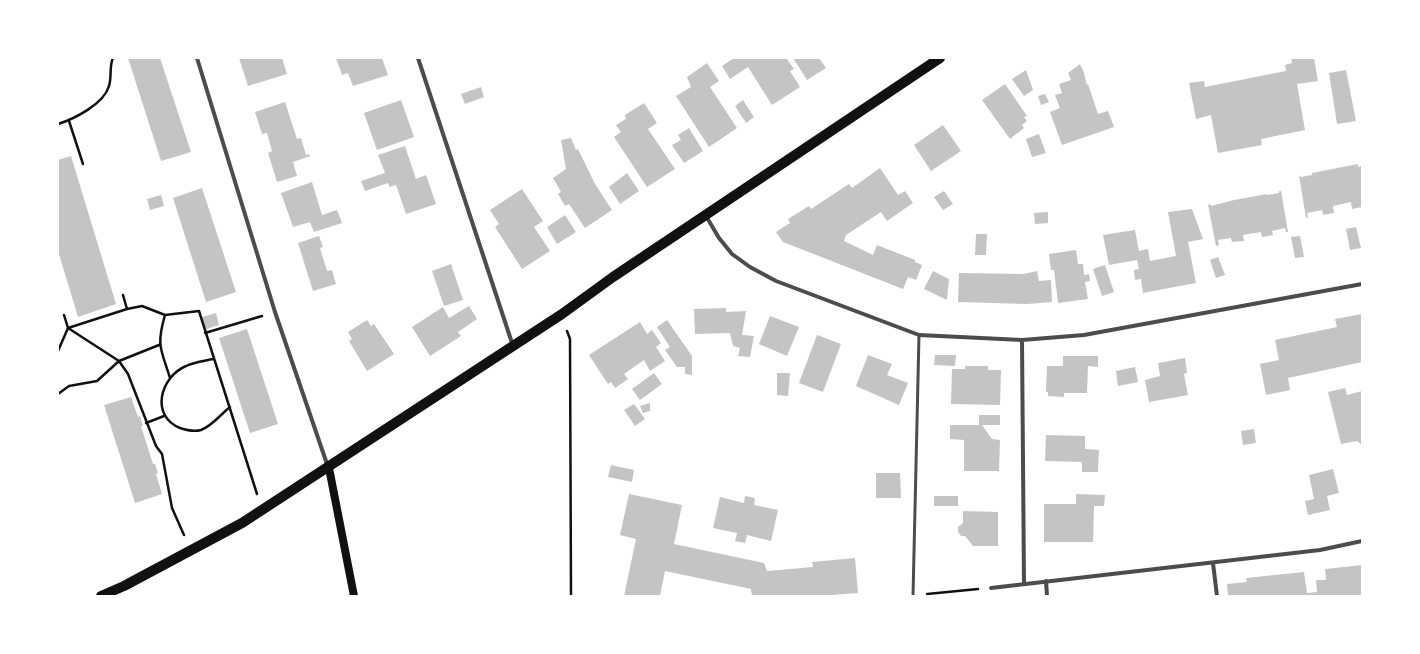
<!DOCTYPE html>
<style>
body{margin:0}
#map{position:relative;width:1420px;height:654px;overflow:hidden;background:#fff;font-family:"Open Sans",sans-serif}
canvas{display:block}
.frame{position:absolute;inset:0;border:59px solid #fff;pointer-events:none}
</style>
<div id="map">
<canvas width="1420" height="654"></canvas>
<div class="frame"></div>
</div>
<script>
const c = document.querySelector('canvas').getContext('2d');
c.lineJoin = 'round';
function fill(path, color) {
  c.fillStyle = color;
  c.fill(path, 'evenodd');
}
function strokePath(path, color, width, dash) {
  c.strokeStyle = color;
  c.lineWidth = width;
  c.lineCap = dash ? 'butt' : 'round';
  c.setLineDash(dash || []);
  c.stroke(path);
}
fill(new Path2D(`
 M128,58H160L191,152L161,161Z
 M239,58H282L287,74L248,86Z
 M336,58H382L388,75L353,86L348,73L342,75Z
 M734,58H786L794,69L790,71L800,87L772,105L748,67L730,79L722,66Z
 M793,58H819L826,68L807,80Z
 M1291,58H1314L1318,81L1297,84L1305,130L1261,139L1262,145L1218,153L1211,115L1196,119L1189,83L1204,81L1205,87L1286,71L1285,65L1292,63Z
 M707,63L719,81L710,87L737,128L709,147L676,96L691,87L687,77Z
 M1080,64L1083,70L1087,85L1088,84L1098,114L1108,111L1114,127L1062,145L1050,112L1060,108L1055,95L1062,93L1059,84L1071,80L1068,73Z
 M1026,70L1033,90L1024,96L1012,79Z
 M1346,70L1356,121L1337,124L1329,73Z
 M1005,84L1027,116L1024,117L1027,121L1022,125L1024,128L1010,139L982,100Z
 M481,87L484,97L465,104L461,94Z
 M1045,94L1049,102L1041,105L1038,96Z
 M401,100L414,137L377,150L364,113Z
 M743,100L754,117L746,123L735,106Z
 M285,102L297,139L301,138L306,155L309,154L310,156L293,162L297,176L277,182L268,153L272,151L267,133L262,134L255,112Z
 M644,103L657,123L648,129L675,169L647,187L614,137L621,132L616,125L626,119L625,115Z
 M943,125L961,151L931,171L914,145Z
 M689,128L703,151L684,163L672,145L681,140L678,135Z
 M1039,134L1046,153L1032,157L1026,139Z
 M571,138L576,150L578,149L595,184L612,210L585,228L569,204L565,206L558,194L561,192L553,178L566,169L561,140Z
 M405,146L416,179L426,175L436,204L406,214L396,185L390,187L388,183L365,191L361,181L385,173L378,155Z
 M71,156L116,304L78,317L58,251V160Z
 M1358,164V167L1362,166V207L1352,209L1351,202L1333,206L1334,213L1323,215L1322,210L1307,213L1308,217L1306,218L1299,175L1301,177L1312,175V173Z
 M880,168L898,195L905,191L913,203L887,221L881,212L846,235L844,241L873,255L877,245L915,260V262L922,265L916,280L908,277L903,289L783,242L776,232L790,223L788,219L809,206L811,209L849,184L852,188Z
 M627,173L639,191L620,204L609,187Z
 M312,182L322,215L337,210L342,223L314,232L310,222L293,227L281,193Z
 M202,188L236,292L206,302L173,198Z
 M522,189L543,221L534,227L550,251L522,269L495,227L499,224L490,210Z
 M944,191L953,204L943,210L934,197Z
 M1279,191H1281L1288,232H1286L1285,228L1272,231L1273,235L1262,237L1261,232L1243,235L1244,241L1232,242L1231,238L1218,240L1219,245L1216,246L1208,205L1210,204L1211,206L1234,200L1267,194V195L1279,193Z
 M161,195L164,206L150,210L147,199Z
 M1192,209L1203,239L1188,242L1196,283L1143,293L1141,279L1135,280L1134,270L1139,269L1137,260L1109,265L1103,235L1135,230L1139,251L1148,249L1150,261L1176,256L1168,212Z
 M1048,212V223L1035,224L1034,213Z
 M565,215L576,232L557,244L547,227Z
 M1356,227L1361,248L1350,250L1346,229Z
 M976,234H987L986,255H975Z
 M319,236L323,247L320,248L327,271L332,270L336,284L313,291L298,243Z
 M1300,236L1304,257L1295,258L1291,237Z
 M1076,250L1078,264H1083L1084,275L1089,274L1090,281L1085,282L1088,299L1058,303L1054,270H1051L1049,254Z
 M1218,257L1225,275L1216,278L1210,260Z
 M451,264L463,300L444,306L432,271Z
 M1105,265L1114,292L1102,296L1093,269Z
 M933,271L949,279L947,300L924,289Z
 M1037,271L1039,281L1051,280L1052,302L1027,304L958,302L959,273L1024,274Z
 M469,306L477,319L458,332L461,336L430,356L412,327L443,307L449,318Z
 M726,308V312L746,311L742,335L754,336L750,357L738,356L740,348L733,346L730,333L695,334L694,309Z
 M216,313L219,325L206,329L202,317Z
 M1362,314V362L1288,378L1290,390L1266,395L1260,364L1279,360L1275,340L1337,327L1335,319Z
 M770,316L799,327L787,356L759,344Z
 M367,320L371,326L374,324L394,354L367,371L349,341L352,339L348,332Z
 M667,320L692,356V375L685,374V367H677L665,350L670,347L657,327Z
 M640,322L647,334L652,330L661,343L656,347L665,361L650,371L644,360L624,374L628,379L615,388L611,382L608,384L589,355Z
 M247,329L278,424L250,433L219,338Z
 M817,335L841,344L823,392L799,383Z
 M868,355L892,364L887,375L908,383L899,405L856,386Z
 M935,355H956L955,366L934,365Z
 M1063,356H1098V367L1088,366L1087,393H1064V397L1048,396V392H1046L1047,366H1063Z
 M1185,358L1187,373L1184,374L1188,395L1149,402L1145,380L1160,376L1158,363Z
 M965,366H988V370H1001L1000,405L951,404L952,369H965Z
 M1135,367L1138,382L1118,386L1116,371Z
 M654,373L662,384L640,400L632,389Z
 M777,373H790L788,396L777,395Z
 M1345,388L1347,395L1362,391V445L1357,441L1341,444L1328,392Z
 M131,397L138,417L140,416L143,426H141L153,464H155L158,473L156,474L162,494L135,503L104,405Z
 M650,403V411L643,413L640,406Z
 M634,404L645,419L635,426L624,410Z
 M979,415H1000V425H982L992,439L1000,440L999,471H964V440L950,439V425H979Z
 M1254,429L1256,443L1243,445L1241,431Z
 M1046,435L1085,436V449L1099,450L1098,472H1082V462L1045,461Z
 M611,465L634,470L632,482L608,477Z
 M1333,469L1339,493L1327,496L1330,510L1308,515L1305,501L1314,499L1309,475Z
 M876,473H900L901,498H876Z
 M629,494L682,505L674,544L764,563L767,571L813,567L812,562L855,558L858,593L820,596H752L751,589L665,571L660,596H624L636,539L620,535Z
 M1076,494L1105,495L1104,506H1094L1093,542H1044V504H1076Z
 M745,496L755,498L754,505L778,510L771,541L747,535L745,543L735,541L737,533L713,528L720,497L744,503Z
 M934,496H958V506H934Z
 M963,511L998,512V546H973L965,536H961L958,532V527L963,523Z
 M1362,565V596H1228L1227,584L1247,582L1246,578L1304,572L1307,593L1317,592L1316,580H1326L1325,569Z`), '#c4c4c4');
strokePath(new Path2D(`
 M69,121L83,164
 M58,124C74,119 104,104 109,86C112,77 109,66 113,58
 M127,309L142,306L165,315L199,311L257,494
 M64,315L68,328L127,309L123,295
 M165,315C156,346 161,349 170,378
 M567,331L570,339L571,596
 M205,333L262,316
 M58,351L68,328L119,361L128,374L156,446L162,454L172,508L184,535
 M213,359C204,361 194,362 186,366C160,377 150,416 180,428C186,430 194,432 201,430C212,426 221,414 230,407
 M58,394L69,386L97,381L119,361L159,345
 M146,423L164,416
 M927,594L978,589`), '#111', 2.5);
strokePath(new Path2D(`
 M913,596L919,335`), '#4c4c4c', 3);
strokePath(new Path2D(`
 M197,58L275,312L328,467
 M418,58L513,346
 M706,216L719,238L732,254L750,267L776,281L919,335L1022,340L1084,335L1362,284
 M1022,340L1024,583
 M1213,563L1217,596
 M1046,581L1047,596
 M991,588L1320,550L1362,541`), '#4c4c4c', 4);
strokePath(new Path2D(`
 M329,468L354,596`), '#111', 8);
strokePath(new Path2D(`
 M101,596L124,586L242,523L562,314L613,277L940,58`), '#111', 10);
</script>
